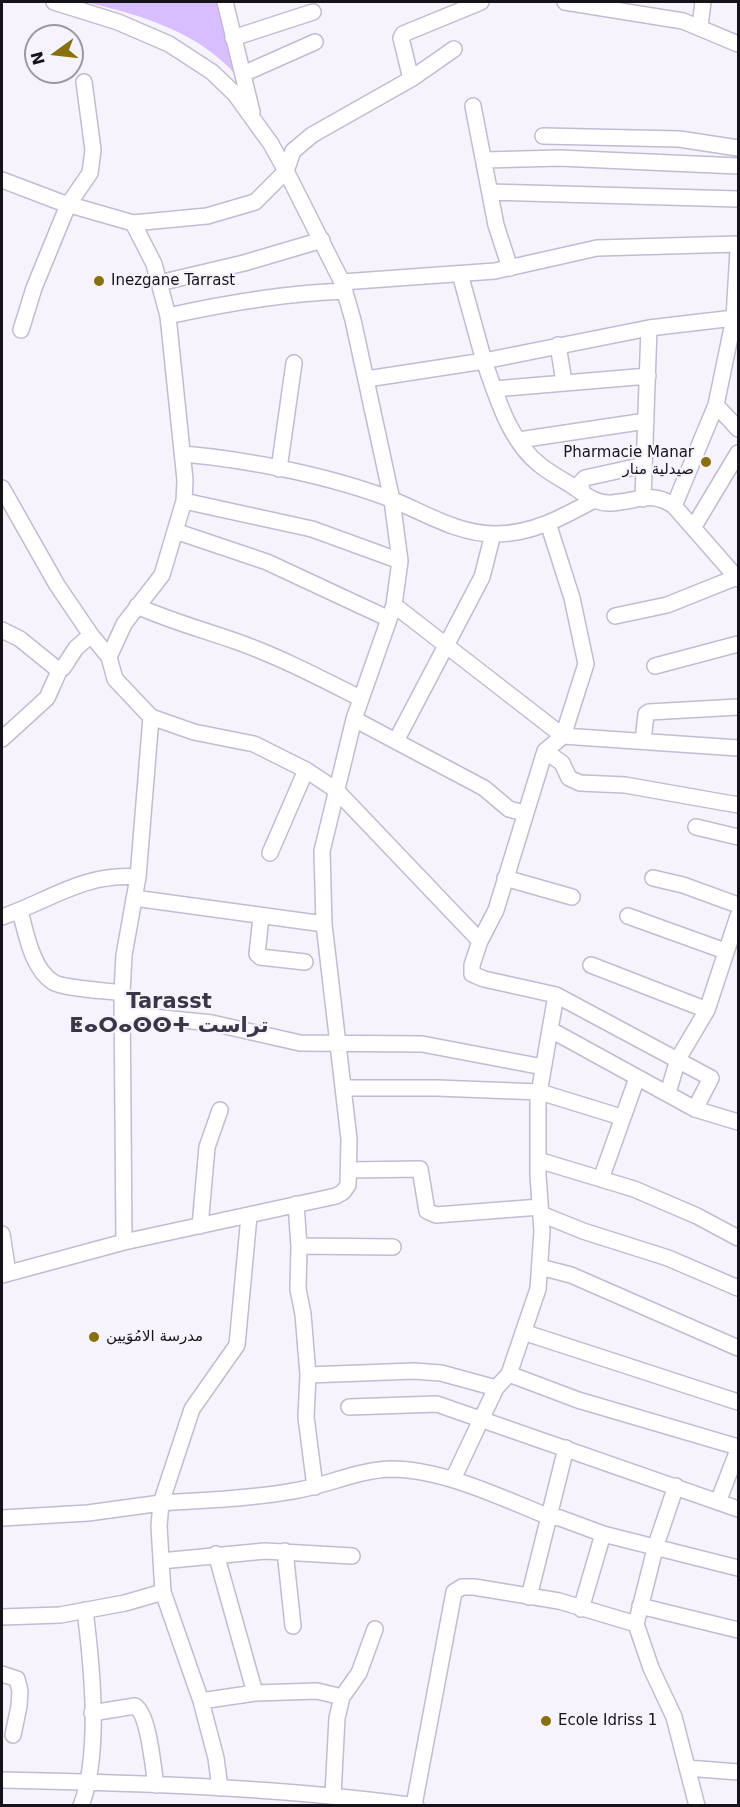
<!DOCTYPE html>
<meta charset="utf-8">
<style>
body{margin:0}
#map{position:relative;width:740px;height:1807px;overflow:hidden;background:#f6f3fc;font-family:"DejaVu Sans",sans-serif}
canvas{display:block}
.frame{position:absolute;inset:0;border:3px solid #16121a;pointer-events:none}
.north{position:absolute;left:24px;top:24px;width:60px;height:60px;box-sizing:border-box;background:#f6f3fc;border:2px solid #9c99a2;border-radius:50%;rotate:255deg;font-size:16px;font-weight:700;line-height:24px;text-align:center;color:#16121a}
.north::after{content:'';display:block;margin:auto;width:21px;height:27px;background:#886f10;clip-path:polygon(50% 0,100% 100%,50% 72%,0 100%)}
</style>
<div id="map">
<canvas width="740" height="1807"></canvas>
<div class="frame"></div>
<div class="north">N</div>
</div>
<script>
const c = document.querySelector('canvas').getContext('2d');
c.lineJoin = 'round';
function fill(path, color) {
  c.fillStyle = color;
  c.fill(path, 'evenodd');
}
function strokePath(path, color, width, dash) {
  c.strokeStyle = color;
  c.lineWidth = width;
  c.lineCap = dash ? 'butt' : 'round';
  c.setLineDash(dash || []);
  c.stroke(path);
}
function label(font, color, halo, rows, align = 'center') {
  c.font = font + ' "DejaVu Sans","Noto Sans Arabic","Noto Sans Tifinagh",sans-serif';
  c.lineWidth = 4.5;
  c.setLineDash([]);
  c.textBaseline = 'middle';
  c.strokeStyle = halo;
  c.fillStyle = color;
  for (const [text, x, y, turn = 0] of rows) {
    c.save();
    c.translate(x, y);
    c.rotate((+turn || 0) * Math.PI / 180);
    c.textAlign = isNaN(turn) ? turn : align;
    if (halo) c.strokeText(text, 0, 0);
    c.fillText(text, 0, 0);
    c.restore();
  }
}
fill(new Path2D(`
 M85,2H217L236,75C197,31 141,15 85,2Z`), '#d8beff');
const minor = new Path2D(`
 M225,2L252,112
 M565,2L683,21L738,44
 M700,26L703,2
 M233,38L313,12
 M454,49L411,79L312,135L293,151L286,171L255,202L207,216L133,223L154,264L168,316L185,480L184,501L162,575L124,624L109,657L115,679L151,717L194,732L254,744L306,770L336,790L480,941
 M243,74L315,42
 M411,79L401,38L403,34L481,2
 M473,106L496,225L510,268
 M543,136L679,139L738,148
 M485,160L559,158L738,166
 M2,180L60,202L133,223
 M490,192L738,199
 M738,250L734,318H738
 M460,274L484,361L649,328L643,499
 M342,282L495,271L597,248L738,244
 M159,283L244,263L322,240
 M168,316C227,303 284,293 345,291
 M649,328L734,318L716,405L674,506
 M21,330L34,288L68,205L90,173L93,150L84,82
 M558,345L564,382
 M367,379L484,361C497,397 509,441 540,465C550,473 561,479 571,485C583,493 594,503 608,503C634,503 651,489 674,506L738,579
 M494,389L648,376
 M716,405L738,429
 M519,440L646,421
 M184,454C250,460 331,476 393,500C427,514 458,534 496,534C532,534 563,517 594,500
 M279,469L294,363
 M2,488L57,585L91,635
 M582,492L581,482L585,478L644,465
 M184,501L312,529L400,561
 M693,528L738,453
 M175,531L267,562L387,618
 M394,605L563,736L738,748
 M137,606C170,621 204,630 238,642C280,657 320,678 360,698
 M615,616L667,605L737,577
 M2,630L20,639L57,669L63,668L76,648L91,635L109,657
 M655,666L738,644
 M354,719L484,788L509,809L524,813
 M2,739L47,698L60,669
 M397,739L482,577L493,534
 M643,741L646,714L649,712L738,707
 M545,751L562,763L569,778L580,783L625,785L738,805
 M696,827L738,837
 M270,853L306,770
 M505,878L572,897
 M653,878L683,885L738,905
 M134,898L324,924
 M20,911C26,933 32,969 53,982C61,988 109,991 122,993
 M628,916L725,951
 M2,917C51,900 83,873 138,877
 M261,917L257,954L260,957L305,962
 M591,965L707,1010
 M556,995L711,1078L695,1109
 M122,1014L212,1023L300,1043L422,1044L543,1067
 M551,1030L695,1109L738,1122
 M343,1088H437L540,1092L621,1117
 M668,1093L678,1059L707,1010L738,916
 M538,1160L634,1189L697,1216L738,1238
 M350,1170L420,1169L427,1211L436,1215L540,1207
 M601,1179L637,1078
 M296,1204L299,1246L393,1247
 M541,1214L583,1231L668,1258L738,1288
 M249,1216L237,1345L192,1409L161,1503C204,1500 250,1499 293,1491C326,1486 357,1470 391,1469C442,1469 500,1497 547,1516L560,1518L603,1534L738,1568
 M200,1226L207,1147L220,1110
 M2,1234L8,1273
 M124,1242L122,993L124,955L138,877L151,717
 M299,1246L298,1289L303,1314L308,1375L306,1417L315,1487
 M540,1267L571,1275L738,1348
 M2,1275L124,1242L336,1196L343,1192L348,1185L349,1139L324,924L322,851L354,719L394,605L400,561L392,500L353,320L342,282L286,171L271,144L235,94L212,72L169,44L118,22L54,2
 M523,1332L738,1402
 M509,1374L578,1400L738,1447
 M308,1375L414,1371L441,1373L496,1388
 M349,1407L437,1404L738,1509
 M453,1479L496,1388L509,1374L538,1289L542,1231L538,1175V1099L556,995L484,979L472,974V965L480,941L496,910L545,751L563,736L586,664L572,598L548,523
 M676,1486L656,1545L636,1624L651,1668L674,1717L697,1806
 M718,1502L738,1450
 M2,1518L88,1513L161,1503L159,1526L163,1592L201,1701L216,1758L220,1788
 M285,1551L293,1626
 M216,1554L255,1693L317,1691L342,1697L337,1718L333,1795
 M161,1561L265,1551L352,1556
 M529,1597L566,1448
 M640,1606L738,1630
 M581,1609L603,1534
 M2,1617L60,1615L125,1603L163,1592
 M2,1674L17,1679L20,1691L19,1706L13,1735
 M342,1697L359,1673L375,1629
 M201,1701L255,1693
 M92,1713L135,1706C149,1714 153,1768 156,1785
 M687,1768L738,1772
 M2,1780C140,1783 279,1787 416,1806
 M414,1805L454,1592L462,1587H474L559,1601L636,1624
 M81,1806C101,1753 92,1666 85,1610`);
strokePath(minor, '#c3bbd1', 18);
strokePath(minor, '#fff', 15);
for (const [x, y, r, color] of [
 [99,281,6,"#886f10"],
 [706,462,6,"#886f10"],
 [94,1337,6,"#886f10"],
 [546,1721,6,"#886f10"]
]) {
  const dot = new Path2D();
  dot.arc(x, y, r, 0, 2 * Math.PI);
  c.fillStyle = color;
  c.fill(dot);
  strokePath(dot, '#f6f3fc', 2);
}
label('15px', '#16121a', '#f6f3fc', [
 ["Inezgane Tarrast",111,281],
 ["Pharmacie Manar",694,453,"right"],
 ["صيدلية منار",694,470,"right"],
 ["مدرسة الامُوَيين",106,1337],
 ["Ecole Idriss 1",558,1721]
], 'left');
label('bold 21px', '#3c3547', '#f6f3fc', [
 ["Tarasst",169,1003],
 ["ⵟⴰⵔⴰⵙⵙⵜ تراست",169,1027]
]);
</script>
